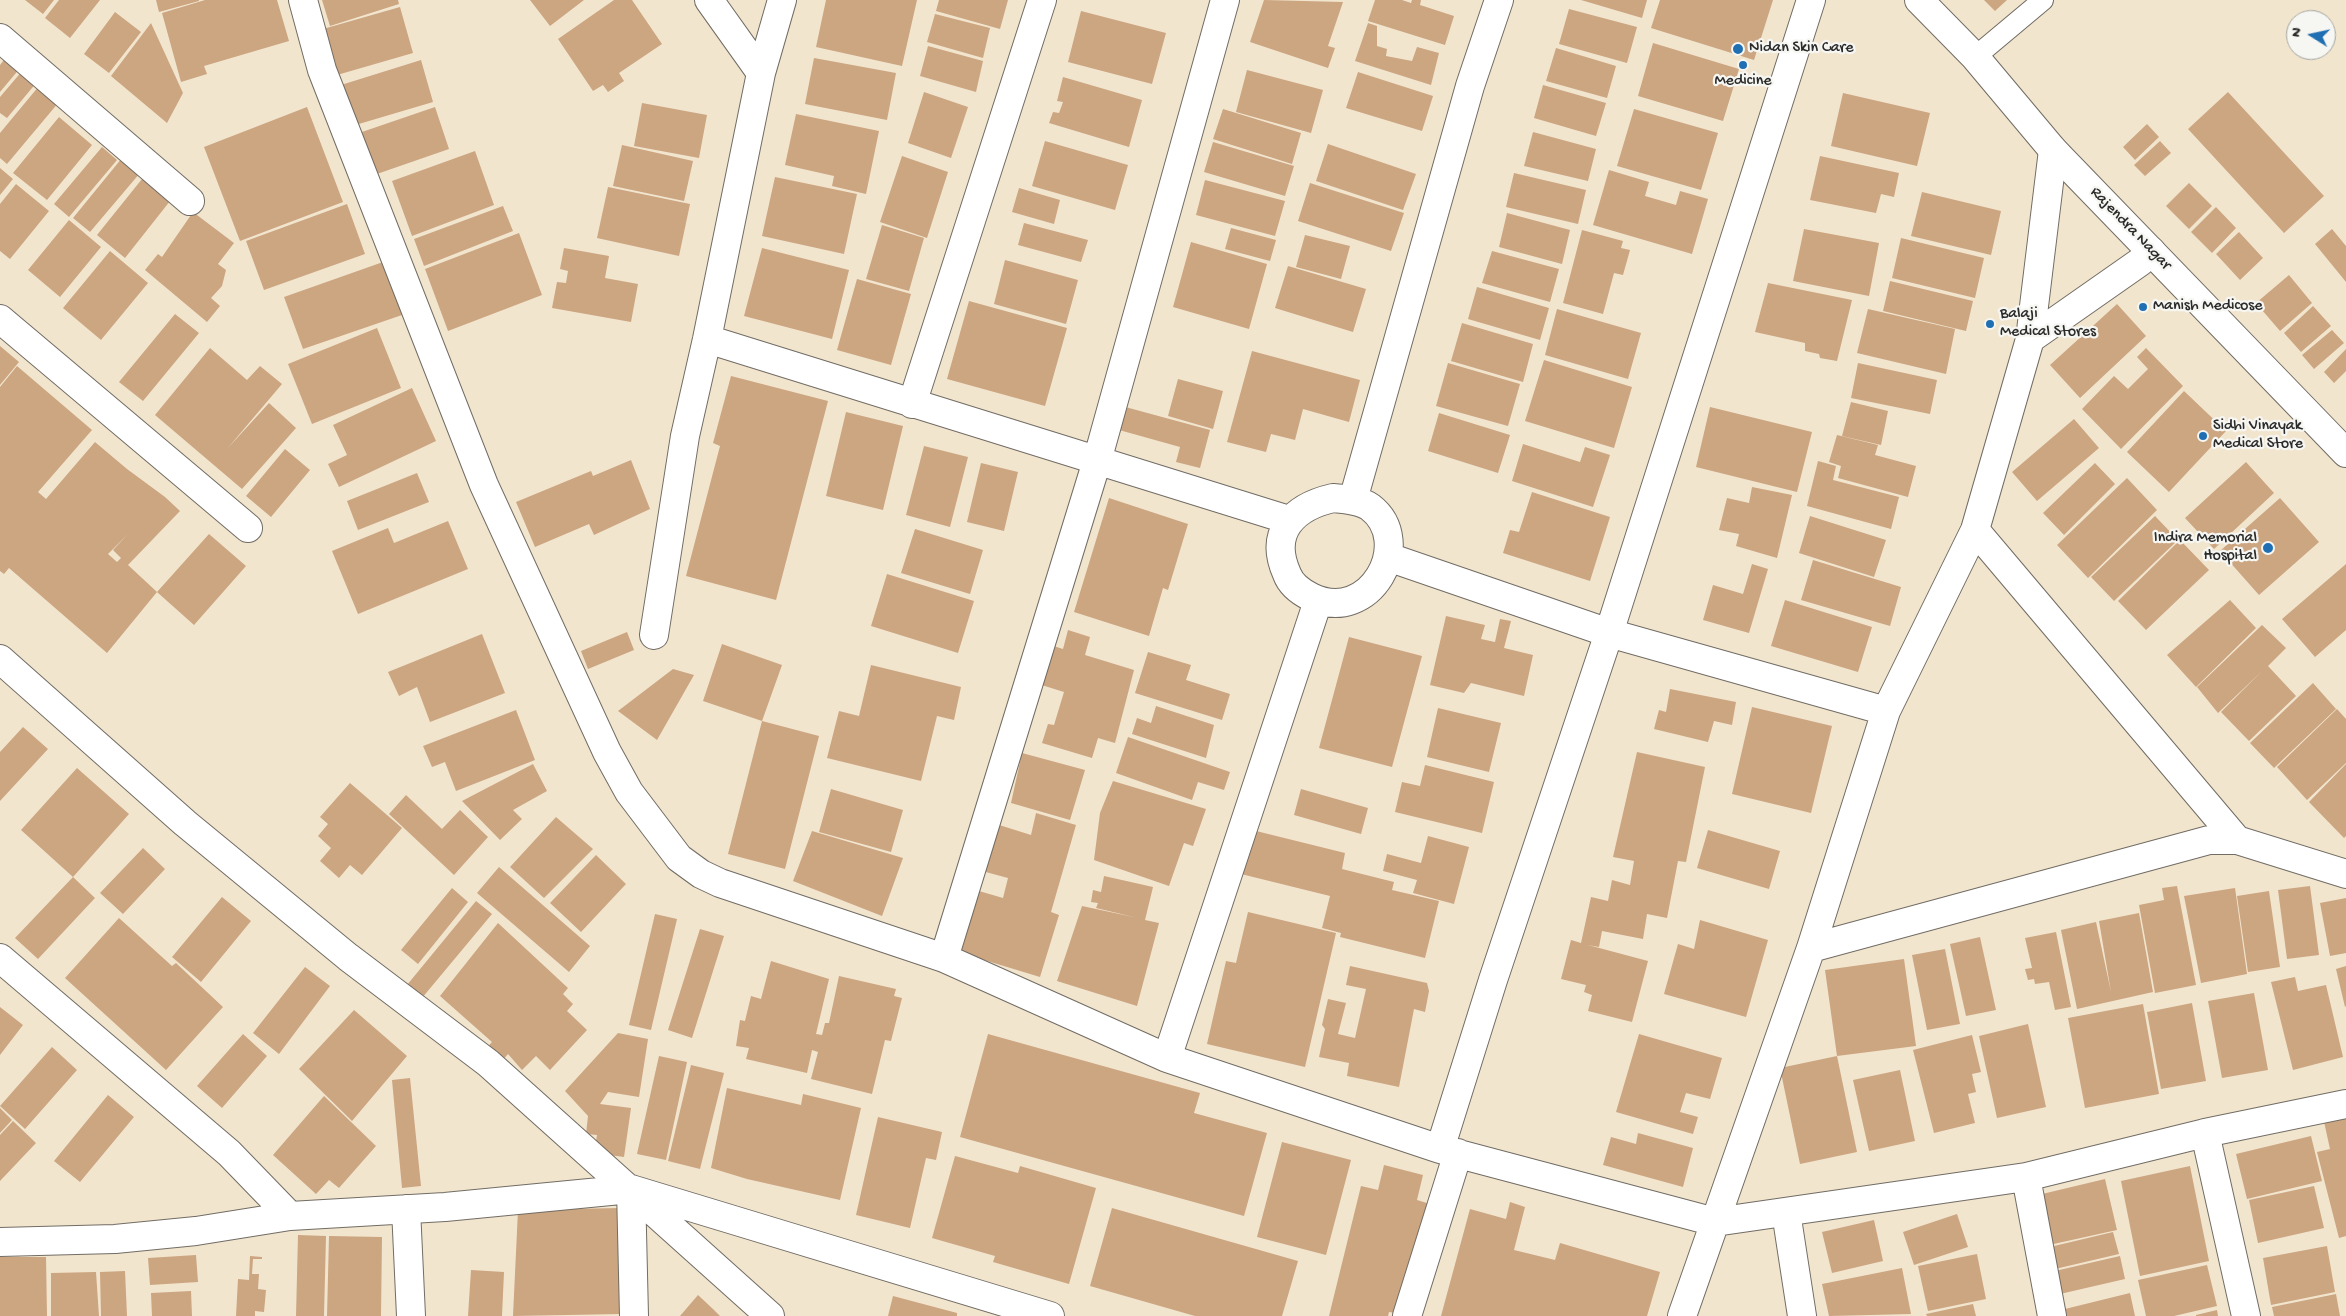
<!DOCTYPE html>
<style>
body{margin:0}
#map{position:relative;width:2346px;height:1316px;overflow:hidden;background:#f2e5ce;font-family:"Gochi Hand",sans-serif}
canvas{display:block}
.north{position:absolute;left:2286px;top:10px;width:50px;height:50px;box-sizing:border-box;background:#f6f6f2;border:1px solid #a5a5a2;border-radius:50%;rotate:280deg;font-size:14px;font-weight:700;line-height:20px;text-align:center;color:#2b2b2b}
.north::after{content:'';display:block;margin:auto;width:18px;height:22px;background:#1f6fb2;clip-path:polygon(50% 0,100% 100%,50% 72%,0 100%)}
</style>
<div id="map">
<canvas width="2346" height="1316"></canvas>
<div class="north">N</div>
</div>
<script>
const c = document.querySelector('canvas').getContext('2d');
c.lineJoin = 'round';
function fill(path, color) {
  c.fillStyle = color;
  c.fill(path, 'evenodd');
}
function strokePath(path, color, width, dash) {
  c.strokeStyle = color;
  c.lineWidth = width;
  c.lineCap = dash ? 'butt' : 'round';
  c.setLineDash(dash || []);
  c.stroke(path);
}
function label(font, color, halo, rows, align = 'center') {
  c.font = font + ' "Gochi Hand",sans-serif';
  c.lineWidth = 4.5;
  c.setLineDash([]);
  c.textBaseline = 'middle';
  c.strokeStyle = halo;
  c.fillStyle = color;
  for (const [text, x, y, turn = 0] of rows) {
    c.save();
    c.translate(x, y);
    c.rotate((+turn || 0) * Math.PI / 180);
    c.textAlign = isNaN(turn) ? turn : align;
    if (halo) c.strokeText(text, 0, 0);
    c.fillText(text, 0, 0);
    c.restore();
  }
}
fill(new Path2D(`
 M25,0H54L43,14Z
 M59,0H100L70,38L45,18Z
 M156,0H199V1L159,12Z
 M205,0H277L289,41L204,66L207,74L181,82L162,13Z
 M322,0H398L399,4L330,26Z
 M530,0H584L550,26Z
 M614,0H632L662,44L619,73L624,81L608,92L603,85L593,91L558,39Z
 M826,0H917L902,66L816,47Z
 M939,0H1008L1000,29L936,11Z
 M1264,0L1343,2L1328,46L1335,48L1328,68L1250,42Z
 M1375,0H1402L1411,3L1412,0H1421L1420,5L1454,16L1445,45L1368,21Z
 M1581,0H1647L1642,18Z
 M1660,0H1773L1754,60L1651,28Z
 M1984,0H2007L1995,11Z
 M400,7L413,53L337,75L323,29Z
 M1569,9L1637,27L1627,63L1559,44Z
 M1081,11L1166,33L1152,84L1068,62Z
 M115,12L141,32L109,73L84,54Z
 M935,14L990,28L983,58L927,42Z
 M151,23L183,93L167,123L111,76Z
 M1368,23L1377,26V46L1387,49L1386,56L1412,61L1417,47L1439,53L1431,85L1355,61Z
 M1653,43L1739,69L1723,121L1638,96Z
 M928,46L983,61L976,92L920,76Z
 M1556,48L1616,66L1607,98L1546,81Z
 M7,56L21,67L0,92V65Z
 M814,58L896,73L887,120L805,104Z
 M421,60L433,102L352,126L341,85Z
 M23,70L37,82L7,118L0,113V97Z
 M1247,70L1323,90L1311,133L1236,112Z
 M1358,72L1433,96L1422,131L1346,108Z
 M1063,77L1142,100L1129,147L1049,123L1053,112L1059,113L1063,102L1057,101Z
 M1543,85L1606,103L1596,136L1534,118Z
 M39,86L59,102L7,164L0,158V133Z
 M924,92L968,107L951,158L908,143Z
 M2228,92L2324,196L2284,233L2188,129Z
 M1843,93L1930,113L1917,166L1831,146Z
 M642,103L707,115L699,158L634,146Z
 M307,107L343,202L240,241L204,147Z
 M435,107L449,149L374,175L359,133Z
 M1223,109L1301,133L1292,164L1213,139Z
 M1634,109L1718,133L1701,190L1617,166Z
 M796,114L879,131L866,194L832,186L834,176L785,165Z
 M59,117L92,145L47,200L13,173Z
 M2147,124L2159,137L2135,160L2123,147Z
 M1533,132L1596,149L1588,181L1524,166Z
 M1045,141L1128,165L1115,210L1032,186Z
 M2160,141L2171,153L2145,176L2134,165Z
 M1213,142L1294,166L1285,196L1204,172Z
 M1328,144L1416,174L1403,210L1316,181Z
 M622,145L693,161L684,201L613,186Z
 M102,147L117,160L69,217L54,204Z
 M475,151L494,205L412,236L392,181Z
 M902,156L948,172L927,238L880,222Z
 M1820,156L1899,173L1894,197L1881,194L1876,213L1810,200Z
 M122,158L140,173L90,232L73,218Z
 M0,168L13,179L0,195Z
 M1609,170L1649,182L1645,196L1676,205L1680,191L1708,199L1692,254L1593,225Z
 M1514,173L1586,190L1578,224L1506,207Z
 M146,174L174,196L125,258L97,235Z
 M775,177L857,194L844,254L762,236Z
 M1205,180L1285,201L1275,236L1196,215Z
 M1310,183L1404,213L1391,251L1298,221Z
 M2189,183L2212,206L2189,229L2166,206Z
 M16,184L49,211L10,259L0,251V204Z
 M608,187L690,204L679,256L597,238Z
 M1019,188L1060,200L1054,224L1012,212Z
 M1922,192L2001,211L1991,255L1911,236Z
 M347,204L365,254L264,290L246,241Z
 M503,206L513,231L424,266L414,239Z
 M2216,207L2236,228L2212,253L2191,232Z
 M193,212L234,243L218,264L226,270L222,286L211,298L220,306L207,322L145,270L158,254L162,257Z
 M1507,213L1570,230L1562,264L1499,247Z
 M69,220L101,247L60,297L28,270Z
 M1024,223L1088,240L1081,262L1018,245Z
 M882,225L924,238L909,291L866,279Z
 M1231,228L1276,240L1270,261L1225,249Z
 M1804,229L1879,243L1869,296L1793,281Z
 M2332,229L2346,246V282L2315,244Z
 M1582,230L1623,241L1621,248L1630,250L1623,275L1614,273L1603,314L1563,303Z
 M2239,232L2263,258L2240,280L2216,254Z
 M519,233L542,295L448,331L425,269Z
 M1305,235L1350,246L1341,279L1296,267Z
 M1901,238L1984,258L1975,298L1892,278Z
 M1191,242L1267,264L1249,329L1173,307Z
 M564,248L609,256L605,278L638,284L631,322L552,308L557,282L566,283L568,271L560,269Z
 M762,248L849,270L832,339L744,316Z
 M110,251L148,283L101,340L63,308Z
 M1492,251L1559,269L1550,302L1482,283Z
 M1005,260L1078,280L1066,324L994,304Z
 M383,262L402,315L303,349L284,297Z
 M1288,266L1366,289L1353,332L1275,308Z
 M2289,275L2312,303L2280,331L2256,303Z
 M857,279L911,294L891,365L837,350Z
 M1890,281L1973,301L1966,331L1883,311Z
 M1768,283L1852,300L1837,361L1820,358L1819,354L1805,351V343L1755,332Z
 M1477,287L1549,308L1540,340L1468,319Z
 M969,301L1067,328L1045,406L947,379Z
 M2117,304L2146,336L2080,398L2050,365Z
 M2313,306L2331,326L2301,352L2284,333Z
 M1557,309L1641,333L1628,379L1545,355Z
 M1868,309L1955,329L1946,374L1857,353Z
 M175,314L199,333L143,401L119,382Z
 M1462,323L1533,344L1523,382L1451,361Z
 M377,328L401,388L312,424L288,364Z
 M2332,330L2344,343L2314,369L2302,355Z
 M0,346L19,362L0,385Z
 M210,348L247,380L260,366L282,384L227,449L269,403L296,428L242,489L155,415Z
 M2146,348L2183,386L2121,449L2082,409L2114,376L2128,389L2148,369L2137,357Z
 M2346,349V371L2334,383L2324,372Z
 M1252,351L1360,380L1349,422L1303,409L1295,440L1271,434L1266,452L1227,442Z
 M1544,360L1632,387L1614,448L1525,421Z
 M1448,363L1520,384L1508,426L1436,406Z
 M1858,363L1937,380L1930,414L1851,398Z
 M17,366L92,430L38,492L46,499L95,442L127,469L165,497L180,511L128,565L157,592L209,534L246,566L194,625L157,592L107,653L9,568L4,574L0,571V387ZM128,534L113,550L121,558L117,562L108,554Z
 M731,376L828,401L776,600L686,576L720,446L713,443Z
 M1178,379L1223,391L1213,429L1168,416Z
 M412,388L436,441L339,487L328,464L347,455L333,425Z
 M2184,391L2226,431L2169,492L2127,452Z
 M1851,402L1888,411L1881,445L1842,436Z
 M1118,405L1210,430L1200,468L1176,462L1180,447L1112,428Z
 M1710,407L1812,432L1797,492L1696,467Z
 M846,412L903,426L883,510L826,496Z
 M1439,413L1510,435L1498,473L1428,451Z
 M2074,419L2099,448L2037,501L2012,472Z
 M1837,435L1878,445L1875,455L1916,466L1908,497L1838,478L1841,466L1829,462Z
 M1523,444L1580,462L1585,447L1610,455L1593,507L1512,481Z
 M924,446L968,457L950,527L906,515Z
 M285,449L310,470L271,517L246,496Z
 M631,460L650,509L594,535L589,524L535,547L516,502L591,471L593,476Z
 M1818,461L1836,466L1833,480L1899,497L1891,529L1807,506Z
 M2246,462L2274,493L2214,549L2185,518Z
 M981,463L1018,472L1004,531L967,522Z
 M2095,463L2115,484L2064,535L2043,513Z
 M417,473L429,502L358,530L347,501Z
 M2127,478L2157,510L2088,578L2057,545Z
 M1752,487L1792,495L1777,558L1736,546L1739,534L1719,530L1727,498L1749,503Z
 M1532,492L1610,517L1590,581L1503,553L1510,530L1519,532Z
 M1109,498L1188,524L1168,590L1163,588L1149,636L1074,612Z
 M2280,498L2319,542L2259,595L2220,551Z
 M1810,516L1886,540L1874,577L1799,553Z
 M2155,516L2178,540L2114,601L2091,577Z
 M448,521L468,569L358,614L332,551L388,528L394,543Z
 M915,529L983,550L970,594L901,573Z
 M2180,540L2209,570L2146,630L2118,601Z
 M1813,560L1901,587L1890,626L1801,600Z
 M1752,564L1768,569L1749,633L1703,620L1713,585L1743,594Z
 M2346,564V630L2315,657L2282,619Z
 M887,574L974,601L958,653L871,626Z
 M1785,600L1872,627L1858,672L1771,646Z
 M2230,600L2256,628L2196,687L2167,655Z
 M1446,616L1485,625L1481,639L1495,642L1500,619L1511,621L1504,648L1533,655L1524,696L1471,683L1464,693L1430,685Z
 M2262,625L2286,648L2268,666L2296,696L2249,741L2221,712L2262,671L2218,713L2197,687Z
 M1068,630L1090,637L1085,655L1134,670L1115,743L1098,738L1092,758L1042,743L1048,724L1054,725L1064,692L1032,682L1044,643L1063,649Z
 M627,632L634,650L588,669L581,651Z
 M482,634L505,693L430,722L417,687L399,696L388,672Z
 M1349,637L1422,656L1392,767L1319,748Z
 M722,644L782,665L762,721L703,701Z
 M1148,652L1191,665L1186,680L1230,694L1222,720L1135,693Z
 M871,665L961,687L954,720L937,716L921,781L827,758L839,711L859,716Z
 M673,669L694,675L657,740L618,711Z
 M2313,683L2336,709L2274,768L2250,743Z
 M1670,689L1736,702L1732,725L1714,721L1708,742L1654,729L1659,710L1666,712Z
 M1156,706L1214,725L1206,758L1132,734L1137,718L1151,723Z
 M1752,707L1832,726L1811,813L1732,794Z
 M1438,708L1501,723L1489,772L1427,757Z
 M2337,709L2346,719V763L2307,800L2277,767Z
 M516,710L535,760L456,791L445,762L432,767L423,746Z
 M762,721L819,736L785,869L728,854Z
 M23,727L48,749L0,801V752Z
 M1128,737L1230,772L1224,790L1198,782L1192,800L1116,773Z
 M1637,752L1705,767L1686,862L1678,861L1667,918L1647,914L1643,939L1602,931L1599,947L1588,945L1648,961L1632,1022L1588,1011L1592,995L1584,992L1586,985L1561,979L1571,940L1581,943L1591,897L1608,901L1612,880L1630,885L1634,861L1613,857Z
 M1022,753L1085,770L1070,820L1011,803Z
 M533,764L547,791L513,810L522,819L500,840L462,801Z
 M2346,764V836L2344,838L2309,802Z
 M1425,765L1494,782L1482,833L1395,812L1402,782L1420,786Z
 M77,768L129,814L73,877L95,898L38,959L15,938L73,877L21,830Z
 M1113,781L1206,809L1193,846L1184,843L1169,886L1094,860L1100,813Z
 M350,783L402,828L362,875L350,865L339,878L320,861L331,848L318,836L328,824L320,817Z
 M831,789L903,810L891,852L819,832Z
 M1301,789L1368,808L1361,834L1294,815Z
 M406,795L442,829L460,810L488,837L454,875L389,814Z
 M1036,813L1076,825L1051,912L1059,915L1040,977L961,953L979,891L1003,898L1008,878L982,871L996,824L1031,835Z
 M556,817L593,849L544,898L510,867Z
 M1248,829L1345,853L1342,869L1394,882L1392,890L1439,901L1425,958L1340,937L1341,933L1322,928L1330,896L1237,873Z
 M1708,830L1780,851L1769,889L1697,868Z
 M812,831L903,858L882,916L793,881Z
 M1428,836L1469,847L1454,904L1413,893L1417,880L1383,871L1387,854L1421,863Z
 M143,848L165,869L123,914L100,893Z
 M596,855L626,884L581,932L550,903Z
 M499,867L590,946L569,972L477,893Z
 M1104,876L1153,887L1145,920L1159,923L1137,1006L1057,981L1082,906L1138,918L1096,908L1098,903L1091,902L1093,890L1101,892Z
 M2177,886L2196,985L2155,993L2139,905L2164,900L2162,888Z
 M2310,886L2319,955L2287,959L2278,890Z
 M452,888L468,902L418,964L401,950Z
 M2235,888L2247,974L2201,983L2184,896Z
 M2269,891L2280,967L2248,972L2237,896Z
 M222,897L251,921L201,982L172,957Z
 M2346,898V953L2330,956L2320,903Z
 M476,901L492,914L422,998L407,985Z
 M1248,912L1336,933L1305,1067L1207,1044L1226,961L1236,963Z
 M2139,913L2153,992L2077,1009L2061,930L2096,922L2111,992L2099,921Z
 M655,914L677,919L651,1030L629,1025Z
 M119,918L172,966L176,963L223,1007L166,1070L65,978Z
 M1700,920L1768,940L1746,1017L1664,994L1678,944L1694,949Z
 M498,923L568,988L563,994L573,1004L567,1011L587,1030L550,1070L536,1056L522,1070L508,1054L498,1066L482,1053L492,1042L440,996Z
 M700,929L724,936L692,1038L668,1030Z
 M2056,932L2071,1007L2055,1010L2049,982L2035,984L2034,979L2028,980L2025,969L2032,968L2025,938Z
 M1980,937L1996,1010L1966,1016L1950,944Z
 M1945,949L1960,1024L1927,1030L1912,955Z
 M1904,959L1916,1046L1837,1056L1825,970Z
 M771,961L829,979L816,1034L822,1035L825,1023H829L839,976L896,989L894,996L902,998L891,1041L885,1040L872,1094L811,1079L818,1052L812,1050L807,1073L746,1059L749,1048L736,1046L740,1020L745,1021L751,996L761,999Z
 M1350,966L1427,983L1429,991L1425,1012L1414,1009L1399,1087L1347,1076L1349,1063L1319,1057L1325,1029L1322,1025L1328,999L1346,1003L1338,1034L1355,1038L1366,989L1346,985Z
 M2346,966V1006L2345,1007L2336,969Z
 M305,967L330,986L279,1054L253,1033Z
 M2295,977L2298,991L2326,985L2343,1057L2293,1070L2271,982Z
 M2254,993L2268,1070L2222,1078L2208,1001Z
 M2192,1003L2206,1081L2161,1089L2147,1012Z
 M2143,1004L2159,1094L2085,1108L2068,1018Z
 M0,1007L23,1025L0,1055Z
 M354,1010L407,1056L352,1121L299,1069Z
 M2028,1024L2046,1107L1997,1118L1979,1036Z
 M618,1033L648,1039L639,1097L608,1092L600,1104L631,1108L624,1157L594,1153L597,1135L586,1134L588,1116L565,1091Z
 M243,1034L267,1056L222,1108L197,1086Z
 M988,1034L1200,1093L1194,1113L1267,1133L1244,1216L960,1137Z
 M1639,1034L1722,1058L1710,1099L1686,1093L1680,1112L1698,1117L1693,1134L1616,1112Z
 M1972,1035L1981,1072L1972,1074L1976,1092L1968,1094L1975,1123L1934,1133L1913,1050Z
 M52,1047L77,1070L25,1129L0,1106Z
 M659,1056L687,1062L666,1160L637,1154Z
 M1837,1056L1857,1152L1800,1164L1780,1068Z
 M691,1065L724,1073L700,1169L668,1161Z
 M1900,1070L1915,1141L1869,1151L1853,1080Z
 M410,1078L421,1186L402,1188L392,1080Z
 M727,1088L801,1105L803,1094L861,1108L840,1200L747,1179L711,1168Z
 M108,1095L134,1117L80,1182L54,1161Z
 M324,1096L376,1146L339,1188L329,1180L316,1194L273,1155Z
 M0,1108L12,1120L0,1133Z
 M2346,1112V1236L2339,1238L2317,1152L2330,1149L2323,1117Z
 M878,1117L942,1132L936,1160L926,1158L910,1228L856,1215Z
 M13,1121L36,1143L0,1181V1135Z
 M1638,1133L1693,1148L1683,1187L1603,1165L1611,1137L1636,1144Z
 M2311,1136L2322,1181L2247,1199L2236,1154Z
 M1282,1142L1351,1160L1326,1255L1257,1237Z
 M955,1156L1018,1173L1020,1166L1096,1188L1069,1284L993,1262L995,1256L932,1238Z
 M1384,1165L1423,1175L1417,1200L1430,1204L1402,1314L1389,1312L1388,1316H1329L1361,1186L1378,1190Z
 M2190,1166L2209,1261L2140,1276L2121,1181Z
 M2105,1179L2117,1230L2049,1245L2038,1195Z
 M2314,1186L2324,1228L2258,1243L2249,1200Z
 M1510,1202L1525,1207L1514,1250L1555,1260L1560,1243L1660,1272L1647,1316H1441L1470,1209L1506,1219Z
 M620,1208L621,1314L513,1316L518,1210Z
 M1112,1208L1298,1261L1282,1316H1195L1090,1286Z
 M1957,1214L1968,1247L1914,1265L1903,1232Z
 M1874,1220L1883,1261L1832,1273L1822,1232Z
 M2113,1232L2119,1254L2055,1269L2050,1247Z
 M298,1235L326,1236L324,1316H296Z
 M329,1236L382,1237L381,1316H327Z
 M2327,1246L2335,1292L2271,1305L2263,1258Z
 M1977,1254L1986,1299L1928,1311L1918,1266Z
 M196,1255L198,1282L150,1285L148,1258Z
 M250,1256L262,1257V1259H253L252,1274H259L258,1289L266,1290L264,1312L255,1311V1316H236L238,1279L249,1280Z
 M2120,1256L2125,1279L2060,1294L2055,1271Z
 M0,1257H46L47,1316H0Z
 M2207,1265L2217,1306L2174,1316H2146L2138,1280Z
 M1902,1268L1911,1314L1829,1316L1822,1284Z
 M471,1270L504,1272L502,1316H468Z
 M125,1271L127,1316H101L100,1272Z
 M96,1272L99,1316H51V1273Z
 M191,1291L192,1316H152L151,1293Z
 M2130,1293L2135,1316H2067L2065,1309Z
 M2336,1294L2340,1316H2274L2272,1307Z
 M698,1295L713,1309L720,1316H680Z
 M893,1296L957,1313V1316H888Z
 M1973,1304L1976,1316H1927L1926,1314Z
 M2217,1310L2218,1316H2196V1315Z`), '#cca581');
const service = new Path2D(`
 M1975,57L2043,0`);
const minor = new Path2D(`
 M303,0L322,70L484,485L607,752L629,792L679,858L701,874L720,883L944,958
 M1811,0L1609,633L1493,980L1440,1149L1715,1222L2026,1177L2205,1133L2346,1104
 M0,38L190,201
 M761,73L782,0
 M0,319L248,528
 M707,339L1289,520
 M2030,339L2053,150
 M912,404L1042,0
 M1333,498C1344,499 1360,500 1370,507C1416,542 1370,626 1311,597C1301,592 1291,585 1287,574C1268,532 1294,507 1333,498Z
 M1353,500L1470,86L1499,0
 M1975,530L2237,840
 M1388,557L1609,633L1886,711
 M1318,601L1167,1058L1440,1149
 M654,635L685,436L707,339L761,73L709,0
 M0,659L185,823L348,957L488,1063L770,1316
 M1811,948L1886,711L1975,530L2030,339L2140,262L2151,251
 M0,958L229,1153L290,1216
 M1167,1058L944,958L1097,461L1225,0
 M2205,1133L2246,1316
 M2026,1177L2052,1316
 M631,1189L634,1316
 M406,1209L411,1316
 M1786,1212L1802,1316
 M0,1242L115,1239L196,1231L290,1216L445,1207L631,1189L1050,1316
 M1407,1316L1458,1153
 M1682,1316L1811,948L2209,840H2237L2346,874`);
const tertiary = new Path2D(`
 M1919,0L1975,57L2053,150L2346,453`);
strokePath(service, '#716c64', 22);
strokePath(minor, '#716c64', 30);
strokePath(tertiary, '#716c64', 30);
strokePath(service, '#fff', 20);
strokePath(minor, '#fff', 28);
strokePath(tertiary, '#fff', 28);
for (const [x, y, r, color] of [
 [1738,49,6,"#1f6fb2"],
 [1743,65,5,"#1f6fb2"],
 [2143,307,5,"#1f6fb2"],
 [1990,324,5,"#1f6fb2"],
 [2203,436,5,"#1f6fb2"],
 [2268,548,6,"#1f6fb2"]
]) {
  const dot = new Path2D();
  dot.arc(x, y, r, 0, 2 * Math.PI);
  c.fillStyle = color;
  c.fill(dot);
  strokePath(dot, '#f6f6f2', 2);
}
label('16px', '#2b2b2b', '#f6f6f2', [
 ["Nidan Skin Care",1749,49],
 ["Medicine",1743,82,"center"],
 ["Manish Medicose",2153,307],
 ["Balaji",2000,315],
 ["Medical Stores",2000,333],
 ["Sidhi Vinayak",2213,427],
 ["Medical Store",2213,445],
 ["Indira Memorial",2257,539,"right"],
 ["Hospital",2257,557,"right"]
], 'left');
label('16px', '#2b2b2b', '#f6f6f2', [
 ["Rajendra Nagar",2130,229,46]
]);
</script>
